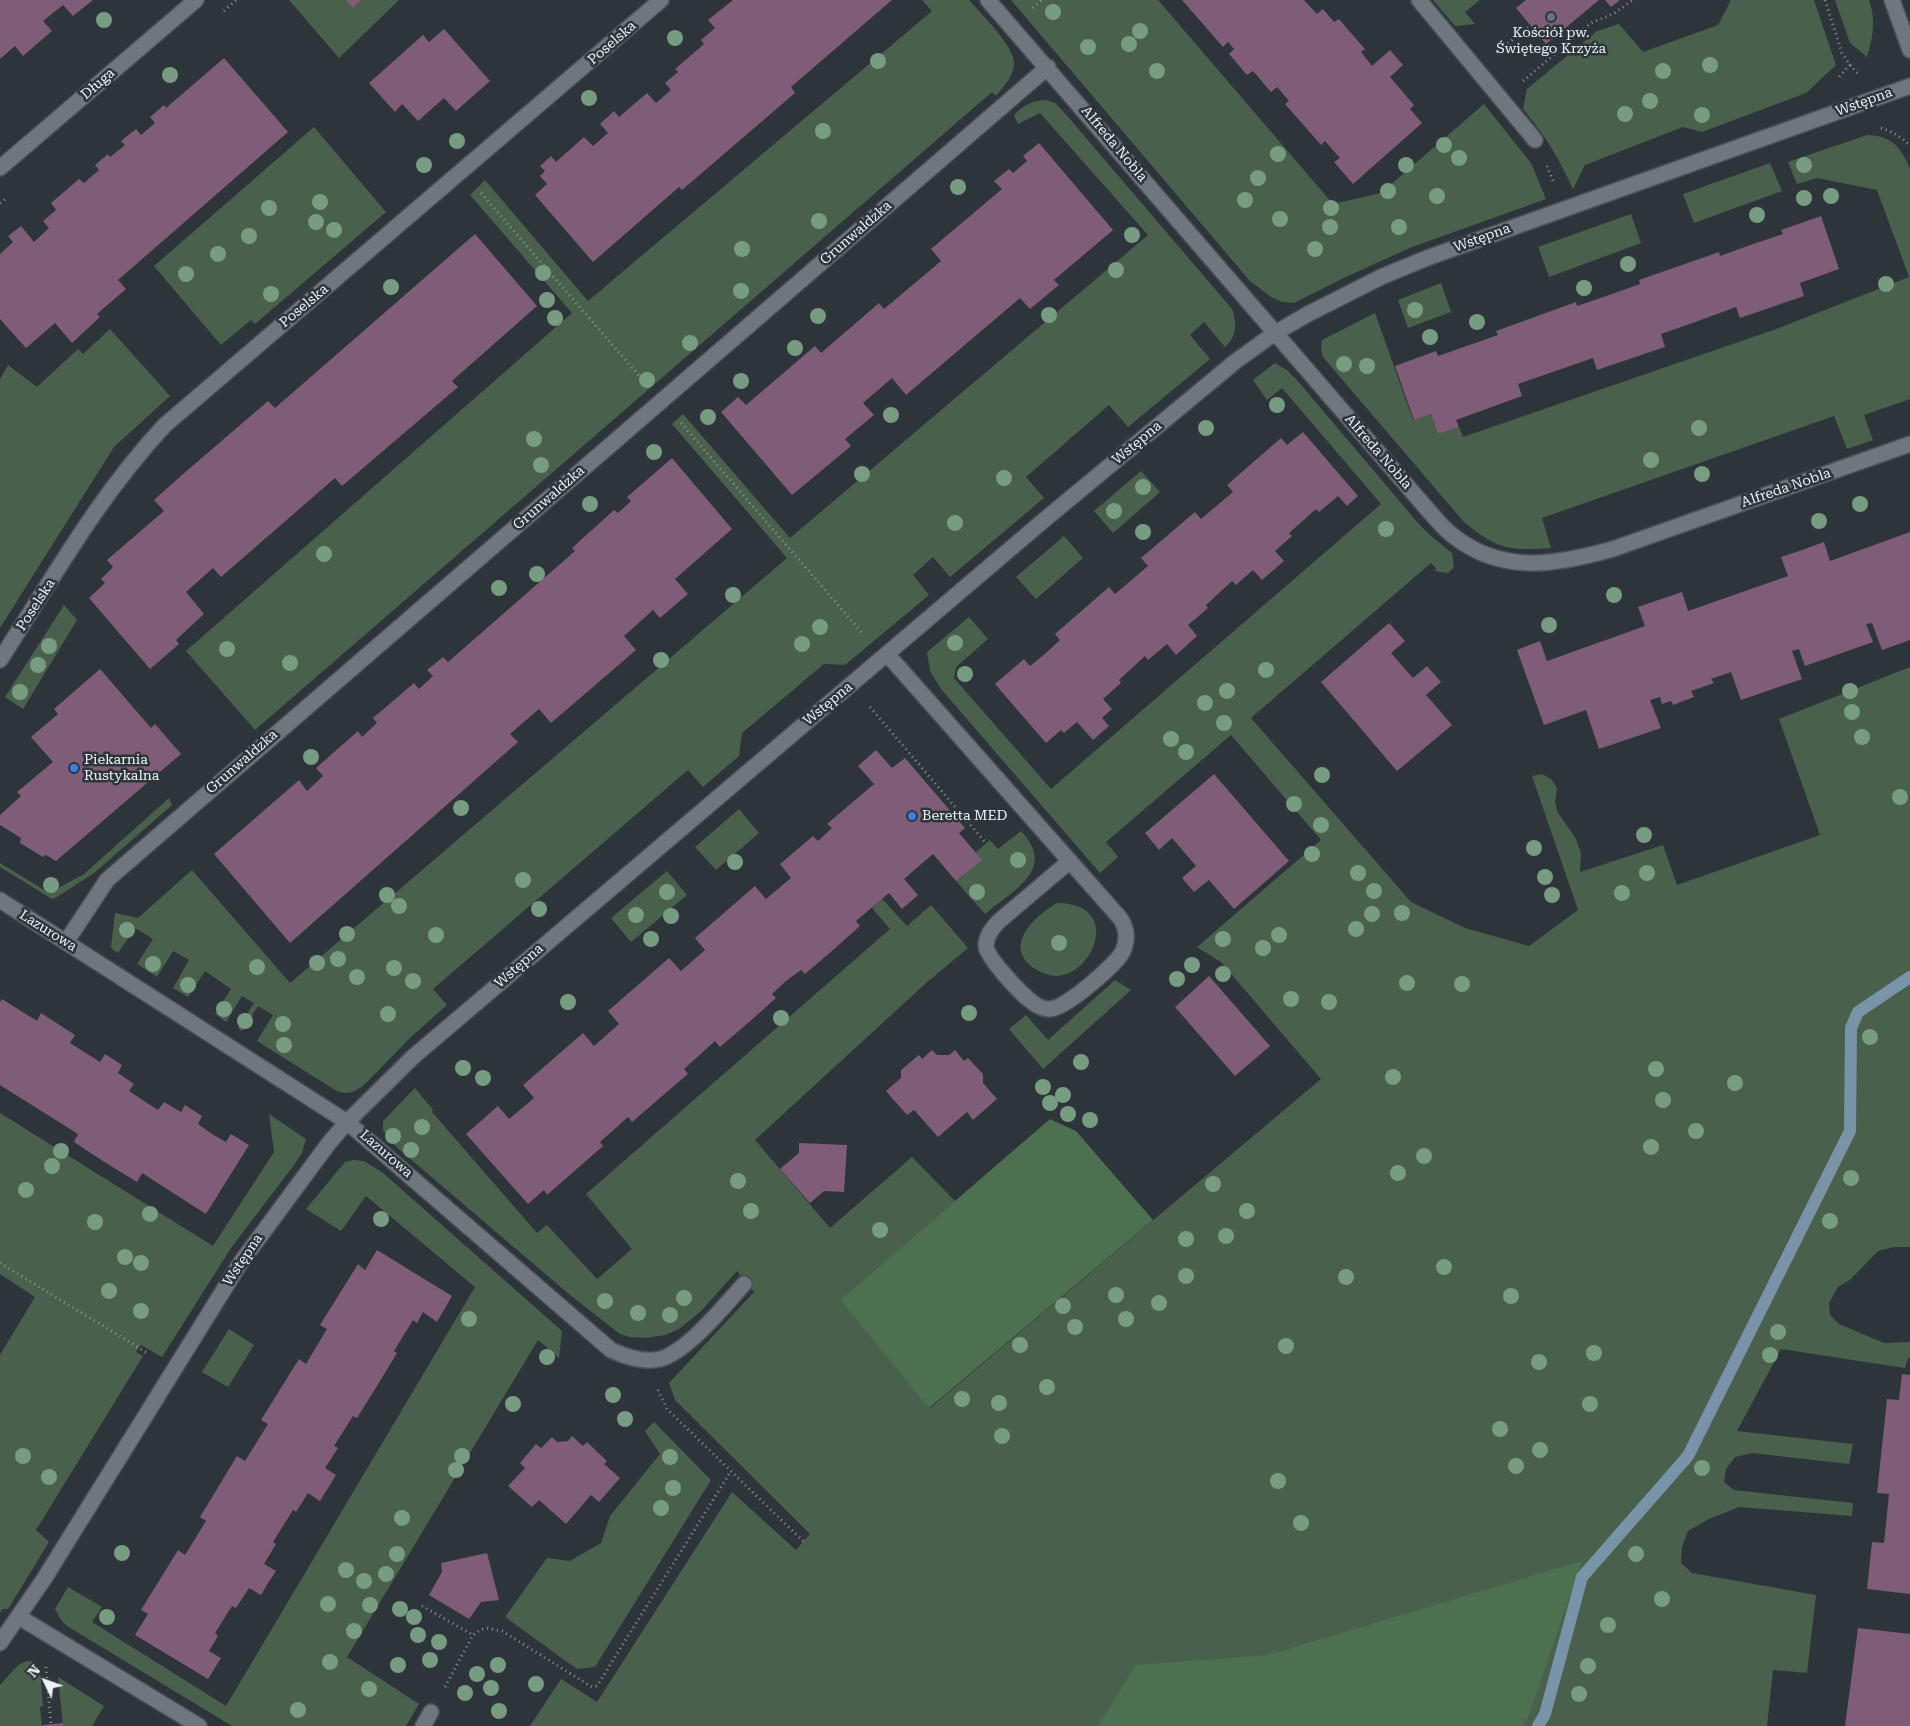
<!DOCTYPE html>
<meta charset="utf-8">
<style>
body{margin:0}
#map{position:relative;width:1910px;height:1726px;overflow:hidden;background:#2d353b;font-family:"Roboto Serif",serif}
canvas{display:block}
.north{position:absolute;left:20px;top:1656px;width:50px;height:50px;-webkit-text-stroke:4px #2d353b;paint-order:stroke;rotate:312deg;font-size:14px;font-weight:700;line-height:20px;text-align:center;color:#eef3f7}
.north::after{content:'';display:block;margin:auto;width:18px;height:22px;background:#eef3f7;clip-path:polygon(50% 0,100% 100%,50% 72%,0 100%)}
</style>
<div id="map">
<canvas width="1910" height="1726"></canvas>
<div class="north">N</div>
</div>
<script>
const c = document.querySelector('canvas').getContext('2d');
c.lineJoin = 'round';
function fill(path, color) {
  c.fillStyle = color;
  c.fill(path, 'evenodd');
}
function strokePath(path, color, width, dash) {
  c.strokeStyle = color;
  c.lineWidth = width;
  c.lineCap = dash ? 'butt' : 'round';
  c.setLineDash(dash || []);
  c.stroke(path);
}
function label(font, color, halo, rows, align = 'center') {
  c.font = font + ' "Roboto Serif",serif';
  c.lineWidth = 5;
  c.setLineDash([]);
  c.textBaseline = 'middle';
  c.strokeStyle = halo;
  c.fillStyle = color;
  for (const [text, x, y, turn = 0] of rows) {
    c.save();
    c.translate(x, y);
    c.rotate((+turn || 0) * Math.PI / 180);
    c.textAlign = isNaN(turn) ? turn : align;
    if (halo) c.strokeText(text, 0, 0);
    c.fillText(text, 0, 0);
    c.restore();
  }
}
fill(new Path2D(`
 M289,0H399L339,58Z
 M922,0H969C981,14 1017,48 1014,66C1012,78 1003,87 996,96L992,92L255,730L186,651L572,313L470,195L485,180L588,301L932,11Z
 M1011,0H1158L1333,204L1381,193L1484,104L1531,163L1546,199L1412,247L1348,276L1294,303L1282,302L1271,297L1250,281Z
 M1433,0H1480L1465,12L1475,24L1455,26Z
 M1731,0H1814L1836,65L1806,93L1702,132L1683,127L1585,165L1573,189C1558,157 1546,136 1523,109L1527,89L1597,31L1619,24L1643,52L1718,25Z
 M1835,0H1869C1876,20 1873,38 1867,57L1850,43Z
 M1046,100L1055,103L1063,111L1232,309C1237,322 1237,337 1225,347L1204,322L1190,335L1210,359L1128,427L1109,405L1026,477L1044,498L950,577L933,557L913,575L929,595L845,665L824,664L742,733L739,756L703,787L688,770L433,989L447,1005L412,1036L365,1084C355,1092 347,1096 335,1090L257,1041L273,1015L258,1006L242,1031L238,1028L254,1003L242,996L226,1022L215,1014L231,989L205,971L188,997L173,988L189,960L173,951L157,977L137,964L153,939L135,928L118,953L111,948L115,913L138,918L192,870L290,983L787,558L672,424L683,414L790,538L1148,235L1040,113L1018,124L1014,115C1024,105 1031,101 1046,100Z
 M314,127L386,212L255,324L251,320L221,345L154,266Z
 M1867,135C1892,136 1901,147 1910,169V399L1864,415L1873,440L1847,449L1834,416L1542,518L1551,548C1508,551 1496,549 1463,521L1323,357L1321,348L1322,340L1375,313L1413,420L1431,414L1438,434L1459,427L1463,437L1779,328L1909,277L1877,190L1817,178L1797,184L1788,162Z
 M1770,163L1782,191L1694,223L1683,194Z
 M1631,214L1641,243L1549,277L1538,247Z
 M1441,283L1451,312L1408,328L1398,300Z
 M110,329L170,396L114,447L0,628V379L8,365L37,387L78,349L83,354Z
 M1275,363L1288,371L1297,380L1418,523L1431,536L1452,553L1454,567L1448,573L1435,571L1436,568L1431,563L1251,718L1411,902L1465,928L1529,946L1578,910L1532,776L1542,774L1551,779L1557,788L1555,803L1558,813L1575,837L1581,853L1580,872L1663,845L1677,885L1820,835L1779,719L1910,667V1247H1894L1878,1251L1851,1279L1838,1287L1829,1303L1830,1315L1839,1324L1884,1343L1910,1342V1358H1908L1905,1368L1781,1349L1737,1431L1853,1444L1849,1464L1752,1453L1735,1457L1726,1469L1724,1482L1734,1490L1853,1503L1852,1516L1739,1507L1709,1519L1688,1531L1682,1547L1681,1563L1692,1573L1816,1595L1807,1673L1773,1670L1767,1726H530L561,1679L597,1702L732,1492L796,1550L810,1534L675,1400L669,1383L754,1292L737,1271L701,1311L679,1329L665,1335L646,1338L630,1337L620,1334L570,1295L394,1145L383,1130V1121L415,1088L433,1110L432,1112L537,1233L547,1225L597,1279L632,1249L586,1194L890,929L872,908L882,899L907,926L931,905L968,948L925,984L755,1140L830,1228L912,1157L955,1201L840,1300L930,1408L1321,1079L1221,962L1197,947L1321,840L1231,735L1106,842L1118,857L1100,873L941,689L930,671L927,652L969,617L988,639L956,667L954,678L1051,789L1381,504L1282,388L1267,400L1253,380Z
 M1141,471L1160,492L1113,533L1094,511Z
 M1064,536L1083,558L1036,599L1016,577Z
 M64,605L77,620L23,709L5,697Z
 M169,798L172,805L94,873L57,897L52,899L0,867V863L49,893L84,874Z
 M739,809L759,833L716,870L695,847Z
 M1021,831C1057,869 1014,890 985,914L956,881L981,860L975,853L990,840L998,849Z
 M667,871L687,895L631,942L611,918Z
 M1057,903C1130,903 1087,993 1043,973C999,953 1029,919 1057,903Z
 M1115,980L1131,990L1043,1069L1009,1029L1026,1015L1048,1040Z
 M0,1113L213,1246L274,1152L269,1114L306,1139L302,1153L294,1165L231,1248L162,1357L141,1345L136,1352L143,1356L36,1530L49,1542L8,1609H3L0,1613V1355L35,1297L0,1274Z
 M354,1160L364,1161L383,1173L562,1331L559,1358L538,1340L347,1657L419,1704L406,1726H232L67,1626L61,1620L55,1609L68,1587L102,1607L92,1622L226,1706L475,1287L366,1196L341,1231L306,1209L345,1162Z
 M229,1329L254,1345L228,1387L202,1372Z
 M654,1422L711,1480L595,1667L577,1669L505,1617L547,1558L570,1561L601,1543L610,1516L660,1454L645,1431Z
 M27,1661H32L40,1669L43,1706L40,1707L42,1726H0V1685L18,1665Z
 M58,1677L104,1706L92,1726H63Z`), '#49614c');
fill(new Path2D(`
 M1050,1119L1076,1131L1153,1220L929,1408L840,1300Z
 M1582,1561L1529,1715L1522,1726H1098L1136,1665L1268,1655Z`), '#4d7051');
strokePath(new Path2D(`
 M1538,1726L1545,1714L1582,1577L1688,1456L1850,1131L1851,1028L1858,1012L1910,977`), '#7993a9', 12);
fill(new Path2D(`
 M0,0H93L73,16L63,5L43,21L52,31L23,56L15,46L0,59Z
 M346,0H361L353,8Z
 M733,0H892L791,87L795,93L682,190L679,187L593,262L535,195L547,184L540,176L545,171L540,166L551,156L556,162L584,137L593,146L608,133L600,124L614,111L619,117L647,93L656,103L671,90L665,83L678,72L675,69L704,44L701,40L715,28L708,20Z
 M1182,0H1304L1317,14L1323,9L1334,22L1339,19L1351,33L1365,49L1361,52L1372,66L1390,50L1403,65L1390,77L1414,105L1410,109L1422,123L1353,184L1334,162L1340,158L1325,141L1321,145L1285,104L1289,101L1277,87L1271,92L1253,71L1247,75L1229,54L1234,49L1228,42L1223,47Z
 M1526,0H1599L1546,44L1516,8Z
 M1605,0H1620L1611,7Z
 M444,29L490,81L456,111L444,98L418,121L402,104L395,112L369,83L423,35L429,42Z
 M224,58L288,132L118,280L126,289L97,314L100,317L72,343L55,323L26,348L0,319V254L13,242L8,236L21,226L34,242L49,228L43,221L56,210L51,203L79,179L84,183L99,170L95,165L108,154L110,157L125,145L121,141L136,129L141,135L155,123L150,117L164,105L166,108Z
 M1039,143L1113,230L1054,280L1059,285L1030,309L1020,298L906,395L892,378L863,403L874,415L845,439L851,446L792,495L721,412L738,397L746,405L815,346L821,353L879,303L884,309L941,261L931,249L1002,189L994,181L1009,169L1013,173L1027,161L1023,156Z
 M1821,216L1839,269L1800,283L1804,296L1740,318L1736,307L1698,321L1661,334L1665,347L1597,370L1593,358L1518,384L1522,396L1456,420L1459,427L1438,434L1431,414L1414,420L1395,366L1436,351L1438,356L1498,335L1496,331L1576,302L1577,306L1609,295L1640,284L1639,280L1719,252L1720,256L1750,245L1783,234L1781,230Z
 M475,234L537,306L452,381L458,387L342,486L335,478L221,577L213,568L186,592L204,614L176,640L179,644L150,669L89,598L105,583L101,579L113,567L107,560L164,511L154,500L182,475L268,401L275,408Z
 M1303,432L1358,496L1347,506L1338,496L1319,512L1316,509L1289,533L1292,536L1275,551L1284,561L1262,580L1253,570L1236,585L1232,581L1206,605L1208,608L1188,625L1197,636L1176,655L1167,644L1148,660L1145,656L1119,680L1121,683L1103,699L1112,709L1102,718L1109,726L1093,740L1077,722L1064,733L1061,730L1046,743L995,684L1024,659L1030,666L1046,653L1060,640L1055,634L1109,587L1115,594L1148,566L1141,558L1195,512L1201,519L1233,492L1227,485L1281,438L1287,445Z
 M672,458L732,529L675,579L688,594L660,618L653,610L624,636L636,650L551,723L539,709L510,734L518,742L290,943L214,854L299,780L307,791L323,776L316,768L358,731L362,737L377,723L373,718L414,683L419,689L433,676L427,670L443,657L448,662L575,551L572,548L614,510L618,513L631,501L627,497Z
 M1910,532V640L1882,650L1872,623L1866,624L1873,642L1805,666L1799,649L1792,651L1802,679L1741,700L1731,672L1711,679L1714,683L1691,691L1694,697L1673,705L1671,701L1662,704L1660,697L1650,700L1661,728L1599,749L1586,710L1544,725L1517,650L1540,641L1547,661L1645,626L1638,607L1682,592L1688,611L1788,576L1781,557L1802,550L1824,542L1830,561Z
 M1389,623L1405,641L1391,653L1413,678L1427,666L1441,682L1426,695L1452,725L1397,771L1321,682Z
 M100,669L151,728L155,724L181,754L56,861L46,855L43,857L20,843L21,838L0,825V815L21,796L17,792L53,762L31,737L58,714L54,709Z
 M876,750L892,768L905,758L965,828L959,833L982,860L956,881L933,854L904,879L918,895L902,909L889,893L856,921L860,926L833,950L805,974L801,970L786,981L772,994L776,998L748,1023L720,1047L715,1041L684,1069L688,1074L661,1097L632,1122L628,1117L600,1142L603,1146L547,1195L544,1190L528,1204L466,1134L498,1106L509,1119L534,1098L523,1085L583,1033L594,1046L619,1024L608,1011L669,958L681,971L705,950L695,938L755,886L766,899L791,878L780,864L813,836L818,841L832,828L827,824L874,784L858,766Z
 M1214,774L1289,861L1234,909L1209,880L1194,892L1182,878L1196,866L1172,838L1159,850L1145,833Z
 M1209,976L1270,1046L1235,1076L1175,1007Z
 M2,999L37,1021L41,1013L75,1035L70,1043L100,1062L105,1054L122,1065L118,1073L134,1084L129,1091L158,1110L164,1102L181,1112L185,1105L202,1116L198,1124L212,1134L226,1142L231,1134L249,1145L206,1214L142,1173L137,1182L106,1163L74,1142L78,1134L0,1085V1002Z
 M932,1050L937,1055H949L955,1050L964,1061L968,1058L983,1074V1083L997,1099L973,1120L967,1112L938,1137L914,1110L907,1115L886,1091L901,1078V1070L919,1055L922,1059Z
 M799,1143L847,1145L844,1192L824,1191L810,1203L780,1169L799,1153Z
 M377,1250L452,1296L437,1322L423,1312L417,1323L413,1320L394,1351L397,1353L377,1386L357,1418L353,1416L334,1446L338,1448L325,1468L336,1475L320,1501L308,1493L296,1512L293,1510L273,1542L276,1544L264,1564L276,1571L268,1583L261,1595L249,1588L236,1608L232,1606L215,1633L218,1636L209,1651L221,1658L208,1679L135,1635L148,1614L141,1610L178,1550L185,1555L206,1521L200,1517L237,1456L245,1461L268,1424L261,1420L299,1359L306,1364L327,1329L320,1325L358,1264L365,1270Z
 M1902,1374L1910,1375V1594L1867,1589L1872,1542L1884,1543L1889,1494L1877,1493L1887,1399L1899,1400Z
 M572,1436L583,1446L587,1442L607,1461L604,1464L620,1478L599,1502L591,1495L566,1524L539,1500L532,1507L508,1486L525,1468L520,1463L536,1444L541,1448L552,1437L557,1442L568,1441Z
 M487,1553L499,1600L481,1602L469,1619L429,1595L442,1572L441,1563Z
 M1858,1628L1910,1634V1726H1845Z
 M63,1723V1726H43V1725Z`), '#7f5c78');
const lane = new Path2D(`
 M1419,0L1535,140
 M887,654L1120,918C1127,928 1128,939 1123,951C1117,964 1063,1011 1049,1009C1043,1009 1037,1006 1032,1002C1021,994 987,958 986,946C986,936 992,929 998,922L1070,861`);
const street = new Path2D(`
 M988,0L1428,510C1436,519 1443,528 1452,535C1502,575 1556,565 1613,549L1910,444
 M0,168L196,0
 M0,660C52,580 99,495 165,425L661,0
 M0,900L347,1122L611,1350C626,1357 643,1363 660,1359C687,1352 724,1306 744,1284
 M66,942L107,880L1048,67
 M19,1617L199,1726
 M0,1643L44,1579L241,1262L329,1143L347,1122L413,1057L1043,521L1236,361L1275,333L1308,314L1381,277L1427,258L1910,86
 M423,1726L431,1712`);
const secondary = new Path2D(`
 M1892,0L1910,50`);
strokePath(lane, '#4a5055', 18);
strokePath(street, '#4a5055', 18);
strokePath(secondary, '#4a5055', 18);
strokePath(new Path2D(`
 M1825,0L1842,53L1850,65L1838,78
 M1033,8L1042,0
 M224,11L236,0
 M1500,50L1531,25
 M1850,65L1858,74
 M1523,81L1591,23L1613,14L1633,0
 M1881,128C1893,132 1902,137 1910,146
 M1547,166L1553,181
 M481,193L642,379
 M0,203L7,198
 M681,423L863,634
 M870,707L985,842
 M0,1263L149,1354
 M658,1390L667,1409L804,1542
 M422,1606L473,1635
 M46,1667L51,1724
 M445,1687L473,1635L480,1630L487,1628L502,1631L592,1687L597,1686L731,1471`), '#8b9196', 3, [1, 4]);
strokePath(lane, '#6e767e', 15);
strokePath(street, '#6e767e', 15);
strokePath(secondary, '#6e767e', 15);
c.fillStyle = '#789c82';
for (const [x, y] of [
 [1053,12],
 [104,20],
 [1140,31],
 [675,38],
 [1129,44],
 [1088,47],
 [878,61],
 [1710,65],
 [1157,71],
 [1663,71],
 [170,75],
 [589,98],
 [1650,101],
 [1625,114],
 [1702,115],
 [823,131],
 [457,141],
 [1444,145],
 [1278,154],
 [1459,158],
 [424,165],
 [1406,165],
 [1804,165],
 [1258,178],
 [958,187],
 [1388,191],
 [1437,196],
 [1831,196],
 [1804,198],
 [1245,200],
 [320,202],
 [269,208],
 [1331,208],
 [1757,215],
 [1280,219],
 [819,221],
 [316,222],
 [1330,227],
 [1399,227],
 [334,230],
 [1132,235],
 [249,236],
 [742,249],
 [1315,249],
 [218,254],
 [1628,264],
 [1116,270],
 [543,273],
 [186,274],
 [1886,284],
 [391,287],
 [1584,288],
 [741,291],
 [271,294],
 [547,300],
 [1415,310],
 [1049,315],
 [818,316],
 [555,318],
 [1477,322],
 [1430,337],
 [690,343],
 [795,348],
 [1344,364],
 [1367,366],
 [647,380],
 [741,381],
 [1277,405],
 [891,415],
 [708,417],
 [1206,428],
 [1699,428],
 [534,439],
 [654,452],
 [1651,460],
 [541,465],
 [862,474],
 [1702,474],
 [1004,478],
 [1143,487],
 [590,504],
 [1860,504],
 [1114,511],
 [1819,521],
 [955,523],
 [1386,529],
 [1143,532],
 [324,554],
 [537,574],
 [499,588],
 [733,595],
 [1614,595],
 [1549,625],
 [820,627],
 [955,643],
 [802,644],
 [49,646],
 [227,649],
 [661,660],
 [290,663],
 [38,665],
 [1266,670],
 [965,674],
 [1227,691],
 [1850,691],
 [20,692],
 [1205,703],
 [1852,712],
 [1224,723],
 [1862,737],
 [1171,739],
 [1186,752],
 [311,757],
 [1322,775],
 [1900,797],
 [1294,804],
 [461,808],
 [1321,825],
 [1644,835],
 [1534,848],
 [1312,854],
 [1018,860],
 [735,862],
 [1358,873],
 [1647,873],
 [1545,877],
 [523,880],
 [51,885],
 [1374,891],
 [667,892],
 [977,892],
 [1622,893],
 [387,895],
 [1552,895],
 [399,906],
 [539,909],
 [1402,913],
 [1372,914],
 [636,915],
 [671,916],
 [1356,929],
 [127,930],
 [347,934],
 [436,935],
 [1279,935],
 [651,939],
 [1223,939],
 [1059,943],
 [1263,948],
 [338,959],
 [317,963],
 [153,964],
 [1192,965],
 [257,967],
 [394,968],
 [1223,974],
 [357,977],
 [1177,979],
 [413,981],
 [1407,983],
 [1462,984],
 [188,985],
 [1291,999],
 [568,1002],
 [1329,1002],
 [224,1009],
 [969,1013],
 [388,1014],
 [781,1018],
 [245,1021],
 [283,1024],
 [1870,1037],
 [284,1045],
 [1081,1062],
 [463,1068],
 [1656,1069],
 [1393,1077],
 [483,1078],
 [1735,1083],
 [1043,1087],
 [1063,1095],
 [1663,1100],
 [1050,1103],
 [1068,1114],
 [1090,1120],
 [422,1127],
 [1696,1131],
 [393,1136],
 [1651,1147],
 [411,1150],
 [61,1151],
 [1424,1156],
 [52,1166],
 [1398,1173],
 [1851,1178],
 [738,1181],
 [1213,1184],
 [26,1190],
 [751,1211],
 [1247,1211],
 [150,1214],
 [381,1219],
 [1830,1221],
 [95,1222],
 [880,1230],
 [1226,1236],
 [1186,1239],
 [125,1257],
 [141,1263],
 [1444,1267],
 [1186,1276],
 [1346,1277],
 [109,1291],
 [1116,1295],
 [1511,1296],
 [684,1298],
 [605,1301],
 [1159,1303],
 [1063,1306],
 [141,1311],
 [638,1313],
 [670,1315],
 [469,1319],
 [1126,1319],
 [1075,1327],
 [1778,1332],
 [1020,1345],
 [1286,1346],
 [1594,1353],
 [1770,1355],
 [547,1357],
 [1539,1362],
 [1047,1387],
 [613,1395],
 [962,1399],
 [999,1403],
 [513,1404],
 [1590,1404],
 [625,1419],
 [1500,1429],
 [1002,1436],
 [1540,1450],
 [23,1456],
 [462,1456],
 [670,1457],
 [1516,1466],
 [1702,1468],
 [456,1470],
 [49,1477],
 [1278,1481],
 [673,1488],
 [661,1508],
 [402,1518],
 [1301,1523],
 [122,1553],
 [397,1554],
 [1636,1554],
 [346,1570],
 [386,1574],
 [364,1581],
 [1662,1599],
 [328,1604],
 [370,1605],
 [400,1609],
 [107,1617],
 [414,1617],
 [1608,1625],
 [354,1631],
 [418,1635],
 [439,1642],
 [430,1660],
 [330,1662],
 [398,1665],
 [498,1665],
 [1588,1666],
 [477,1674],
 [536,1684],
 [491,1688],
 [369,1689],
 [465,1693],
 [1579,1694],
 [298,1710],
 [499,1711]
]) {
  c.beginPath();
  c.arc(x, y, 8, 0, 2 * Math.PI);
  c.fill();
}
for (const [x, y, r, color] of [
 [1551,17,5,"#6b7280"],
 [74,768,5,"#3f7fe0"],
 [912,816,5,"#3f7fe0"]
]) {
  const dot = new Path2D();
  dot.arc(x, y, r, 0, 2 * Math.PI);
  c.fillStyle = color;
  c.fill(dot);
  strokePath(dot, '#2d353b', 2);
}
label('14px', '#eef3f7', '#2d353b', [
 ["Kościół pw.",1551,33,"center"],
 ["Świętego Krzyża",1551,49,"center"],
 ["Piekarnia",84,760],
 ["Rustykalna",84,776],
 ["Beretta MED",922,816]
], 'left');
label('14px', '#eef3f7', '#2d353b', [
 ["Poselska",612,43,-41],
 ["Długa",98,84,-41],
 ["Wstępna",1864,102,-20],
 ["Alfreda Nobla",1114,144,50],
 ["Grunwaldzka",856,233,-41],
 ["Wstępna",1482,238,-20],
 ["Poselska",304,306,-40],
 ["Wstępna",1137,443,-40],
 ["Alfreda Nobla",1378,452,49],
 ["Alfreda Nobla",1786,488,-19],
 ["Grunwaldzka",549,498,-41],
 ["Poselska",36,605,-57],
 ["Wstępna",828,704,-40],
 ["Grunwaldzka",242,762,-41],
 ["Lazurowa",48,931,32],
 ["Wstępna",519,966,-41],
 ["Lazurowa",386,1154,41],
 ["Wstępna",243,1260,-56]
]);
</script>
